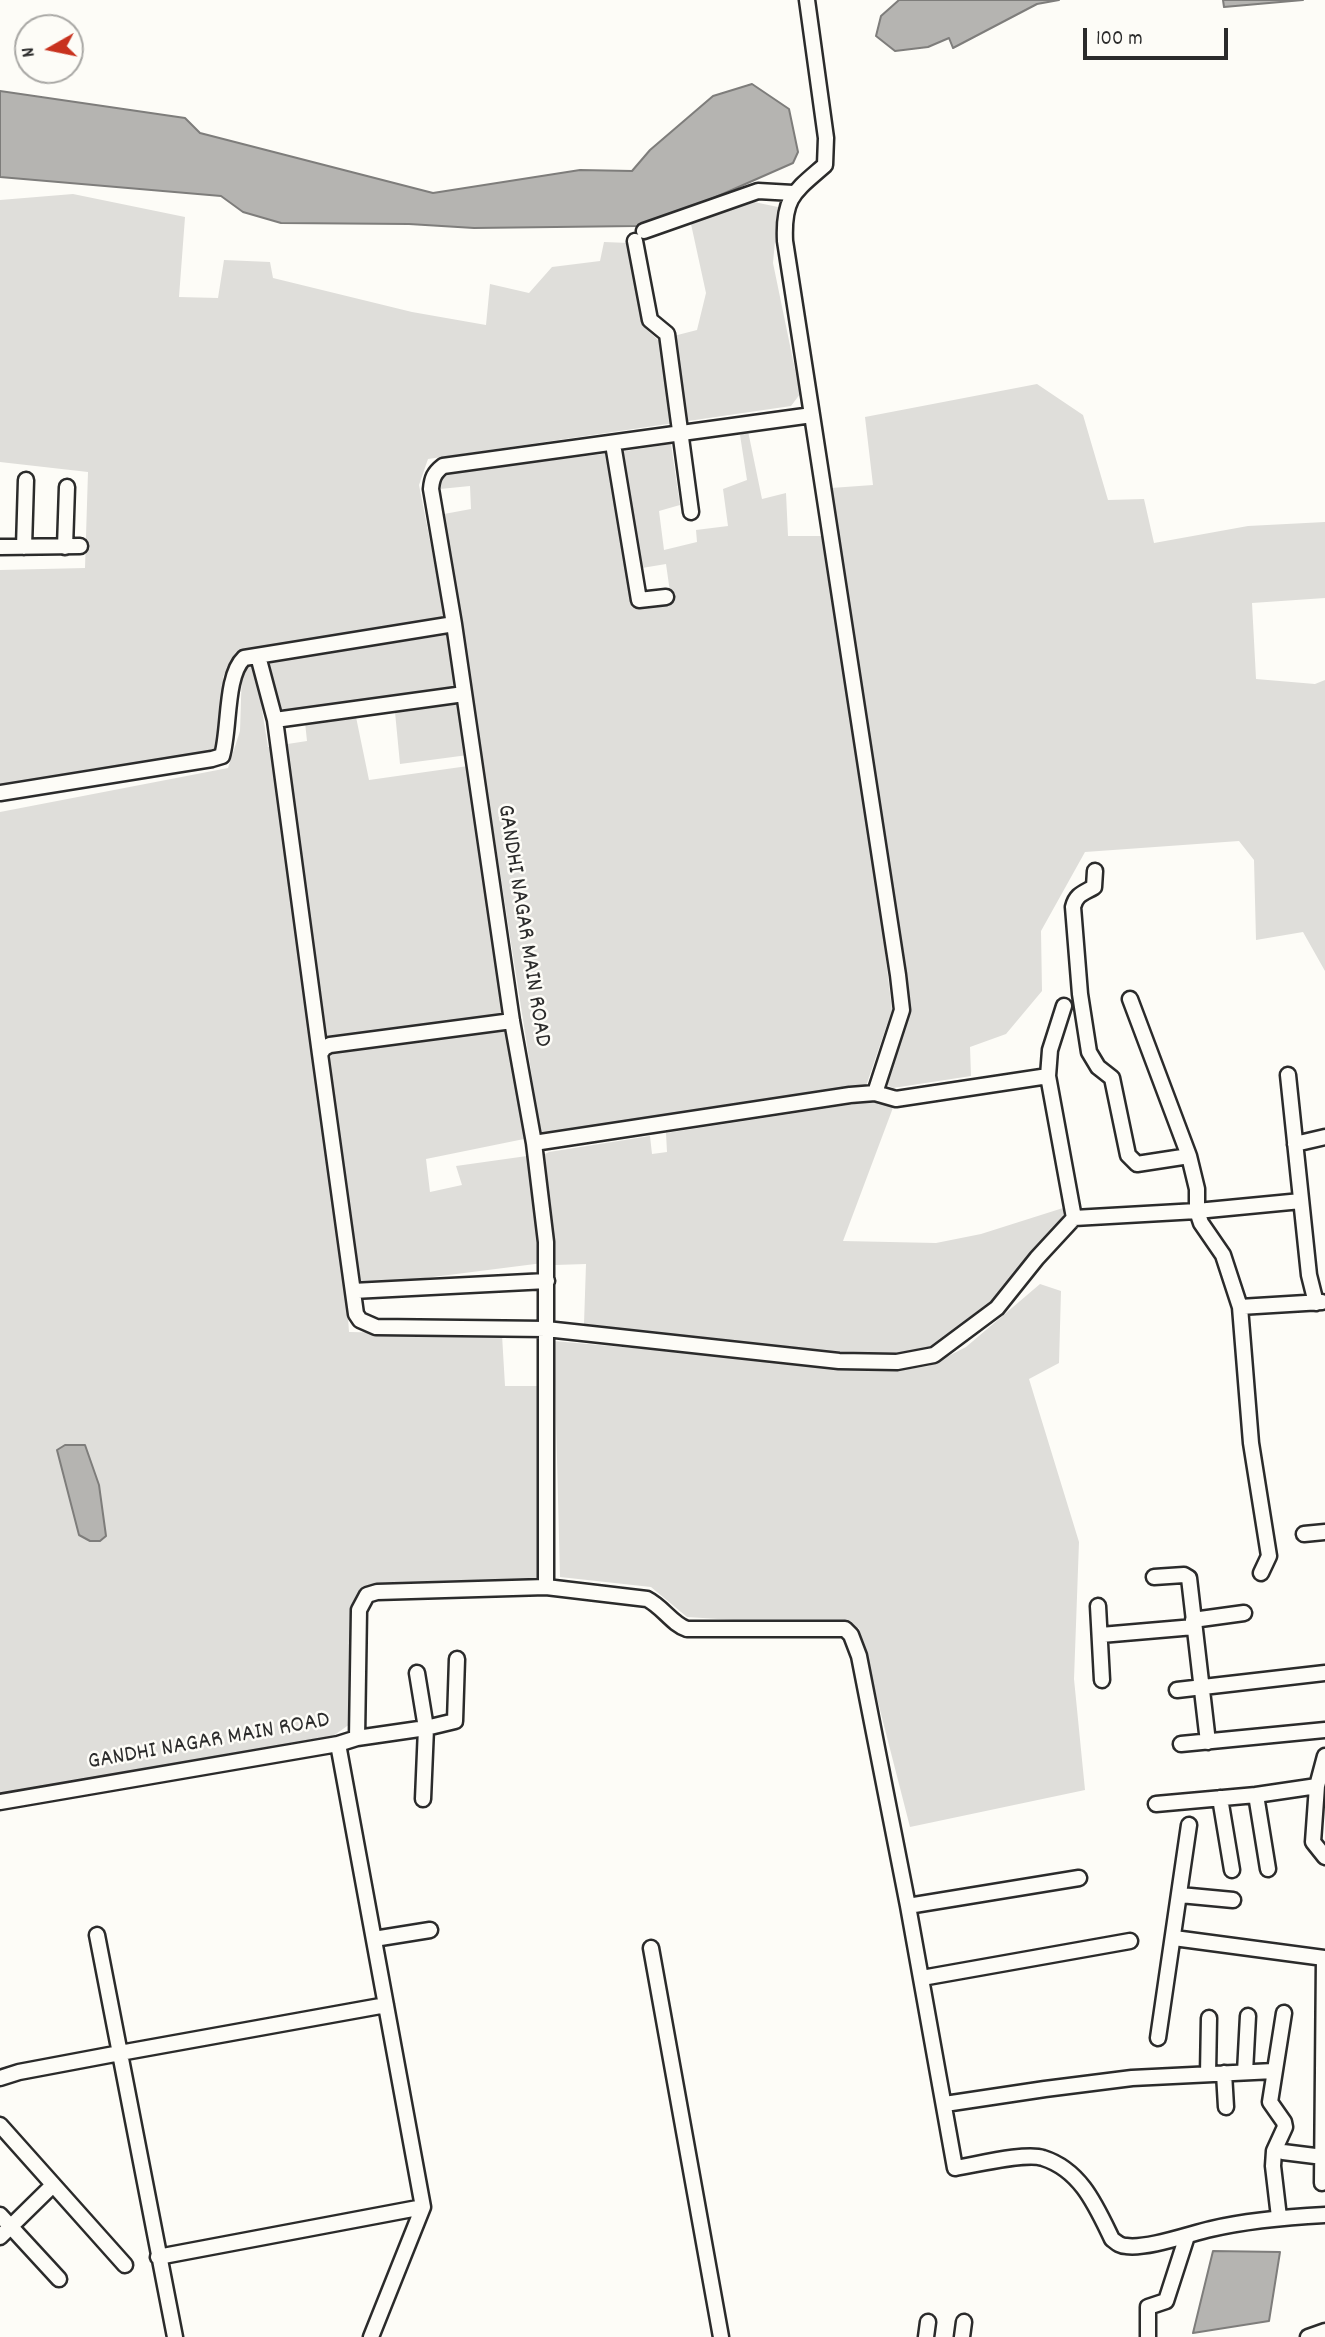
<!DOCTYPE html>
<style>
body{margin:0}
#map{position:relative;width:1325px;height:2337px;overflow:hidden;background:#fdfcf7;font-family:Dekko,sans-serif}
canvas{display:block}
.north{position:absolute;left:14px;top:14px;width:70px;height:70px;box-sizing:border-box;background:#fdfcf7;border:2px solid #a9a8a5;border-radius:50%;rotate:261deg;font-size:19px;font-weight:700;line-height:28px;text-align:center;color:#2b2b2b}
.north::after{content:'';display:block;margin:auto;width:24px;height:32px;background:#c8321e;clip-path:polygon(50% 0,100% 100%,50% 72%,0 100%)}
.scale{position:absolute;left:1083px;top:28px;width:145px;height:32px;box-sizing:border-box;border:4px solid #2b2b2b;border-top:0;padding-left:9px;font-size:21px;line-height:24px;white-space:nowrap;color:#2b2b2b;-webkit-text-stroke:5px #fdfcf7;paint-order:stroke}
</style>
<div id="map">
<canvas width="1325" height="2337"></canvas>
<div class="north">N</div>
<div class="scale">100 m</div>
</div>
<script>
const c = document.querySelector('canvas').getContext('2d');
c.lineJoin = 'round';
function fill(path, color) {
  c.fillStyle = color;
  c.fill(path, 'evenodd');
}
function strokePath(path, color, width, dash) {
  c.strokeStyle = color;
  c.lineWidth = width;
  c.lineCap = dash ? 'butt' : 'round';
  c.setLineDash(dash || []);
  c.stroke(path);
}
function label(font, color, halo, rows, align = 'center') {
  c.font = font + ' Dekko,sans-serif';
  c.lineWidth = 5;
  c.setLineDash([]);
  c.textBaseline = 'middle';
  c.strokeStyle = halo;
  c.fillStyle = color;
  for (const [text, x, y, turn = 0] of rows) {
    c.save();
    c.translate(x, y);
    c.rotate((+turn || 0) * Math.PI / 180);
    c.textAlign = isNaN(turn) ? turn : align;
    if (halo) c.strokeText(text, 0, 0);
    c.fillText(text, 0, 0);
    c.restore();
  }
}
fill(new Path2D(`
 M73,194L185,217L179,297L218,298L224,260L270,262L273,278L412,312L486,325L490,284L529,293L552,267L600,261L604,242L629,243L642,325L658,340L697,330L706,293L691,224L754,202L778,207L773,263L800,394L791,406L428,459L419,485L445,617L236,652L223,677L222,742L216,753L137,767L97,768L0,785V570L85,568L88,472L0,462V200Z
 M1037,384L1083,415L1108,500L1144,499L1154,543L1248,526L1325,522V598L1252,603L1256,679L1315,684L1325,680V971L1303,932L1256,940L1254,860L1239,841L1085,852L1041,931L1042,991L1006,1034L970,1047L971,1076L893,1088L882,1082L907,1002L831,488L873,485L865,417Z
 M748,431L762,499L786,493L788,536H821L875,868L892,1010L866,1086L541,1135L444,514L471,509L470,486L440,489L439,480L448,473L611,453L634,596L670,592L666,564L636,569L619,452L671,444L680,505L659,511L664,550L697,542L696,530L728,526L723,489L747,480L740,435Z
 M448,635L468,755L400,764L395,712L356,717L369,780L468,766L524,1139L426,1159L430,1192L462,1185L456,1166L527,1156L543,1263L346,1288L349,1332L502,1335L505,1386H538L539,1582L361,1587L355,1598L350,1724L333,1736L0,1793V812L228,768L240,731L242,668L255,666L268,747L307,741L305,722L282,725L266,661Z
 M874,1101L894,1105L843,1241L936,1243L981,1234L1063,1208V1223L997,1297L929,1353L895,1357H838L584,1324L586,1264L555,1265L542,1159L543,1155L549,1152L650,1136L652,1154L667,1152L666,1133Z
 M1040,1284L1061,1291L1059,1363L1029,1379L1079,1542L1074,1679L1085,1790L910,1827L859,1628L687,1617L651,1587L560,1577L554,1341L894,1371L929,1366L966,1347Z`), '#dfdeda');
const water = new Path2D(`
 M899,0H1059L1037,4L953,48L949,38L928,47L895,51L876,36L881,16Z
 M1223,0H1303L1224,7Z
 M752,84L789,109L798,152L793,163L684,211L637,226L474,228L409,224L281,223L243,212L221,196L0,177V91L185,118L200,133L433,193L580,170L632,171L650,150L713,96Z
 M65,1445H85L99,1485L106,1536L100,1541H90L79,1535L57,1450Z
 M1213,2251L1280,2252L1269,2321L1193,2333Z`);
fill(water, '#b5b4b1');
strokePath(water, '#7e7d7b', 2);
const minor = new Path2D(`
 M644,231L758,191L793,193
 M635,241L650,320L667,334L691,512
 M812,415L898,975L902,1010L875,1093
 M613,444L639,600L666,597
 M0,547L80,546
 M24,547L26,480
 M65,547L67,487
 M258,656L275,720L320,1054
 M275,720L464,694
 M0,793L212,759L222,756C230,729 225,676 244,658L454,624
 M1095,871L1094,887C1084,893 1076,894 1073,907L1080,994L1089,1052L1098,1067L1112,1078L1128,1155L1137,1164L1189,1156
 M1130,999L1189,1156L1197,1189V1211L1301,1201
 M1064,1006L1050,1050L1048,1076L1074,1218L1197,1211L1201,1223L1223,1255L1240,1307L1251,1443L1269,1556L1261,1573
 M512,1021L330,1045L324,1048L320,1054L356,1314L360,1320L376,1327L546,1329L839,1361L897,1362L934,1355L997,1308L1037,1258L1074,1218
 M1288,1075L1309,1275L1316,1303
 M534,1143L850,1095L875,1093L896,1099L1048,1076
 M1295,1144L1325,1137
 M353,1291L547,1281
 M1240,1307L1322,1302
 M1304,1534L1325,1532
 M1154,1577L1184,1575L1189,1578L1208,1742
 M546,1587L647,1599C663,1607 672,1624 687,1629H845L851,1635L859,1656L908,1906L955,2168C975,2165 1026,2152 1043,2158C1081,2170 1096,2206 1112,2239C1117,2243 1120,2246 1126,2246C1148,2249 1189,2234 1211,2229C1249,2220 1287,2217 1325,2215
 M1098,1606L1102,1680
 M1193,1620L1244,1613
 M1101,1635L1194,1627
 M417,1673L426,1728L423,1799
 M1177,1690L1325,1673
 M357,1738L426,1728L455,1721L457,1659
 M338,1744L423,2207L371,2337
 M1181,1744L1325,1730
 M1325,1756L1317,1786L1313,1842L1325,1857
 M1256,1795L1268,1869
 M1220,1798L1232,1870
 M0,1802L338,1744L357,1738L359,1610L367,1595L377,1592L546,1587V1242L534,1143L512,1021L454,624L431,489C432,478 434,473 443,466L812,415L785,241C783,197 794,192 825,165L826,138L807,0
 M1156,1804L1256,1795L1317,1786
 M1180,1895L1233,1900
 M908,1906L1079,1878
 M97,1935L175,2337
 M1174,1938L1324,1958L1322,2183
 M374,1939L430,1930
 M651,1948L721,2337
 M922,1978L1130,1941
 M1158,2038L1189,1825
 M1245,2072L1248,2016
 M1224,2073L1226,2107
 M1208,2074L1209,2018
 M0,2078L19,2072L120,2053L386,2005
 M945,2104L1045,2089L1132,2078L1274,2071
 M0,2125L125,2265
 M1283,2152L1323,2157
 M0,2215L59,2279
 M1279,2217L1273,2166L1274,2151L1285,2127L1284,2122L1270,2102L1284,2013
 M0,2237L53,2185
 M158,2257L423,2207
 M926,2337L928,2322
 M962,2337L964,2322
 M1148,2337V2307L1166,2301L1187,2236
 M1308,2337L1325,2331`);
strokePath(minor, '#2b2b2b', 19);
strokePath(minor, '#fdfcf7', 14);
label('24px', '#2b2b2b', '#fdfcf7', [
 ["GANDHI NAGAR MAIN ROAD",522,926,81],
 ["GANDHI NAGAR MAIN ROAD",209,1743,-10]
]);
</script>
